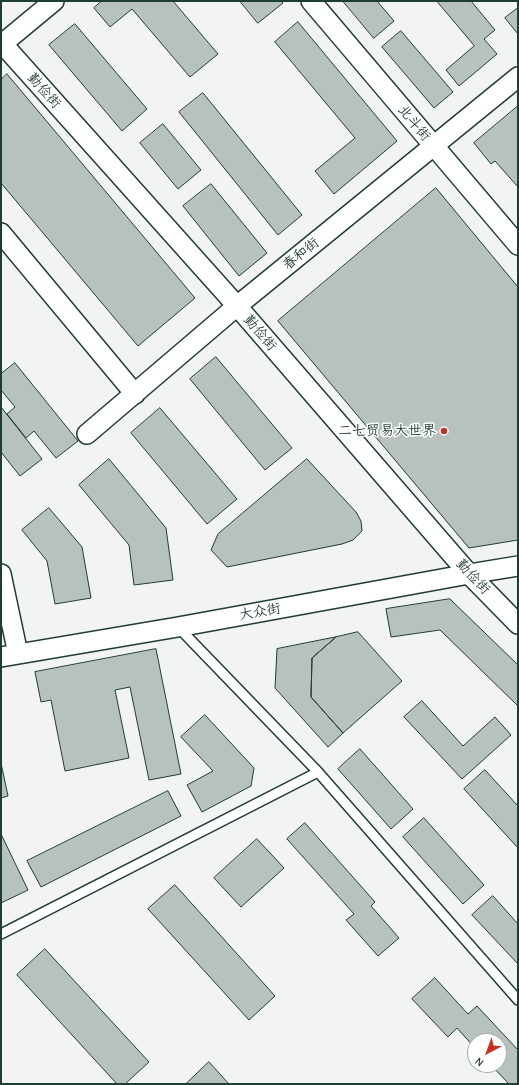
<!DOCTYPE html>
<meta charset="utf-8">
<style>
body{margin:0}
#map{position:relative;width:519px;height:1085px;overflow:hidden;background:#f2f3f3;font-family:"Comic Neue",sans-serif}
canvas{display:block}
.frame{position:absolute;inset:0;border:2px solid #1f3d34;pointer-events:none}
.north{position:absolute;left:467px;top:1033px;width:40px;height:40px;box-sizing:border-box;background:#fff;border:1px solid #a5b1ae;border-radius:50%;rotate:221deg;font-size:11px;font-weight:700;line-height:16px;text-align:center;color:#1f3d34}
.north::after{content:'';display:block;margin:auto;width:14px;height:18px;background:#c8321e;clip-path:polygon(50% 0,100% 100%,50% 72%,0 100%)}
</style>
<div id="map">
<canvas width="519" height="1085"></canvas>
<div class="frame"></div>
<div class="north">N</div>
</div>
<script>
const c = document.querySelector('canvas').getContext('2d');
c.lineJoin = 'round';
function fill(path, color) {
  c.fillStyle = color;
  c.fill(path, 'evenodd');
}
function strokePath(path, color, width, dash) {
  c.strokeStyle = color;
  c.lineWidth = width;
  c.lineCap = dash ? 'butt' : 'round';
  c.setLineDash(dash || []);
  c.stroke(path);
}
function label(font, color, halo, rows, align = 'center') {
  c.font = font + ' "Comic Neue","LXGW WenKai TC",sans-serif';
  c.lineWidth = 3;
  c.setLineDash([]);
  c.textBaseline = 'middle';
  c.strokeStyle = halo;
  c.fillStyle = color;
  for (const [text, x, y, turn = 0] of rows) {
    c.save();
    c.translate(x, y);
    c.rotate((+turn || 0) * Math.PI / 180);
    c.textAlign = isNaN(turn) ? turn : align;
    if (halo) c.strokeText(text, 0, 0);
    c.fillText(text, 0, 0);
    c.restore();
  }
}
const building = new Path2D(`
 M102,1H173L218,54L190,77L132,9L110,27L94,8Z
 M240,1H281L283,3L258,23Z
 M343,1H377L394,21L374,38Z
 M437,1H471L495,30L484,39L497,54L459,86L446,70L474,46Z
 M518,8V34L505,18Z
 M298,22L397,141L334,194L315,171L355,138L275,42Z
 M75,24L147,109L122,131L49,45Z
 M401,31L453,92L434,108L382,47Z
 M7,74L195,298L138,346L1,183V80Z
 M203,93L302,215L278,235L179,112Z
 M518,106V187L495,161L491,164L474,143Z
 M163,124L201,170L178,189L140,143Z
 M211,184L267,253L239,276L183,206Z
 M436,188L518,287V540L469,548L278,321Z
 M216,357L292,448L265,470L190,379Z
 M15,363L78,441L56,458L34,431L26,438L7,414L15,407L1,390V374Z
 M1,407L42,459L20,476L1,452Z
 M160,408L237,499L207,524L131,433Z
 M109,459L166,528L173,580L134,585L129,545L79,485Z
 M307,459L356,512L361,521L362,531L353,540L342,544L227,567L211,550L218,534Z
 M49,508L82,547L91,598L55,604L47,561L22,530Z
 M450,599L518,665V706L440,630L391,637L386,609Z
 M358,632L402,681L343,733L311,697L312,658L336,637Z
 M336,637L312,658L311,697L343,733L328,747L275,688L277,649Z
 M156,649L181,774L149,780L130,687L115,690L129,758L65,771L51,700L41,702L35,672Z
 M422,701L463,746L495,717L511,735L462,779L404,717Z
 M205,715L254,768L251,786L202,812L187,785L213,771L181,737Z
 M360,749L413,809L391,829L338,769Z
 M1,763L8,796L1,798Z
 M485,770L518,806V848L464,789Z
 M168,791L181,816L41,887L27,861Z
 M424,818L484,885L463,904L403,837Z
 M305,823L375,902L371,906L399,938L378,956L346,920L354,914L287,839Z
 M1,834L28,890L1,903Z
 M257,839L284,868L241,907L214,878Z
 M175,885L275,996L249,1020L148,909Z
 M493,896L518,924V964L472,915Z
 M45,949L149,1062L125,1084H117L17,975Z
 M435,978L468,1014L477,1006L518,1050V1084H509L491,1065H499V1041H475V1048L457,1028L448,1037L412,999Z
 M209,1062L229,1084H186Z`);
fill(building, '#b7c1bd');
strokePath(building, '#1f3d34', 1);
const service = new Path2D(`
 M178,627L318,772L518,1000
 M1,934L318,772`);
const minor = new Path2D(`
 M311,1L518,245
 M1,42L237,306L469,574L518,624
 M1,45L54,1
 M1,233L135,394
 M87,434L237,306L518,77
 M1,574L18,654
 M1,657L178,627L469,574L518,566`);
strokePath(service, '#1f3d34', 12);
strokePath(minor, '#1f3d34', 22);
strokePath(service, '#fff', 9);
strokePath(minor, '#fff', 19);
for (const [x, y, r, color] of [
 [444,431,4,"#c8321e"]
]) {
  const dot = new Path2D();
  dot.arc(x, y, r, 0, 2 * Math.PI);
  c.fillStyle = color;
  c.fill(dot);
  strokePath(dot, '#fff', 1.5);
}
label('14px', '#1f3d34', '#fff', [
 ["勤俭街",44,91,48],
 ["北斗街",414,123,50],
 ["春和街",301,254,-39],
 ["勤俭街",260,333,49],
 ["勤俭街",473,577,47],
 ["大众街",260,612,-10]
]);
label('14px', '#1f3d34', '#fff', [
 ["二七贸易大世界",436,431]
], 'right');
</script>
